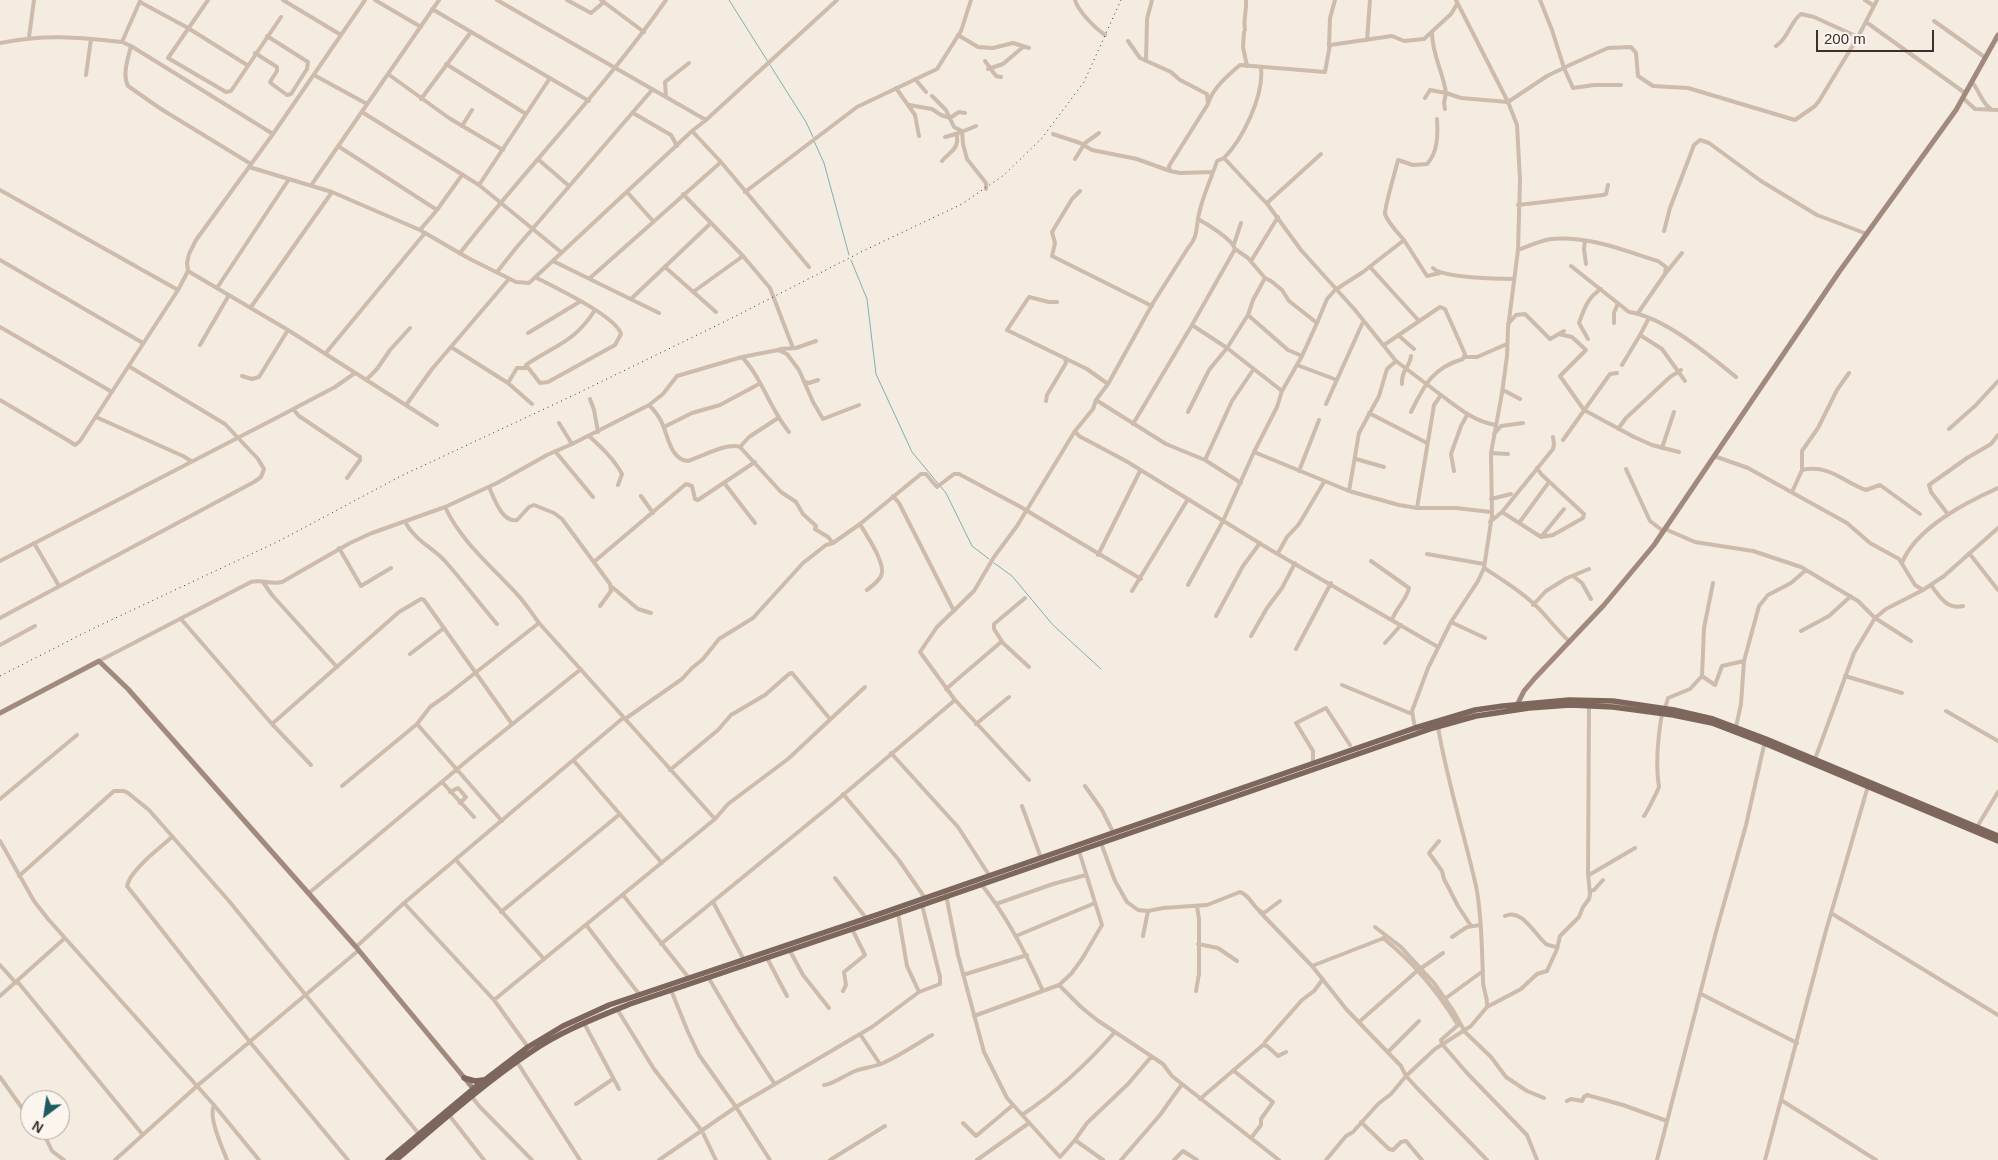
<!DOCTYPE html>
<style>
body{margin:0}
#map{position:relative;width:1998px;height:1160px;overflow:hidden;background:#f4ebe1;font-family:Helvetica,sans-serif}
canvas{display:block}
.north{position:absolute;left:20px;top:1090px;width:50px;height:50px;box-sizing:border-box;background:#fbf5ee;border:1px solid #aea6a0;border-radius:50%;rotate:211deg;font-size:14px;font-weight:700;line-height:20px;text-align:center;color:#3b302b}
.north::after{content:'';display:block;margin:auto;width:18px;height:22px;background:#1f5a5e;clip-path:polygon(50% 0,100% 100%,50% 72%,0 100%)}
.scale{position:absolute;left:1816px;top:30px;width:118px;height:22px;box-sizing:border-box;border:2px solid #3b302b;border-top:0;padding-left:6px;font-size:15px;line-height:18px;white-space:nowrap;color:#3b302b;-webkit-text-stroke:4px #fbf5ee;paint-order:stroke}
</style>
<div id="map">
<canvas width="1998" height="1160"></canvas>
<div class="north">N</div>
<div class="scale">200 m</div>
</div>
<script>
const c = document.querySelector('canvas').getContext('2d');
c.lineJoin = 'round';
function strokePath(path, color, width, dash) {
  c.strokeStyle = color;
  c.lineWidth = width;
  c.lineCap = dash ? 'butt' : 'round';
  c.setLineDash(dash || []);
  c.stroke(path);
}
strokePath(new Path2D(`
 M729,0L806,122L813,137
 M814,141L824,163L849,255
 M851,260L867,299L876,374L912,452L946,493L972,546L989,559
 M994,563L1012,576L1053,625L1101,669`), '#7fb0b2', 1);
strokePath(new Path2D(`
 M208,0L168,58L226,92L231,91L281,17
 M283,0L341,35
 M375,0L421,27
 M567,0L591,13L604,2
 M601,0L644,32
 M1075,0C1078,11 1095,28 1105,35
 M1540,0L1552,30L1564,68L1573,88L1594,85H1621
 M1865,0L1874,6
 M140,2L188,28L247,65
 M432,9L589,101
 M1934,21L1986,58
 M1866,22L1965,93
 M1245,30C1243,19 1247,10 1246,0
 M1244,32L1243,47L1247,66
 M958,35L978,47L993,48L1013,43L1029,48
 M29,37L34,0
 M1367,40L1370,0
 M1128,41L1140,58L1171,72L1180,80L1207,94L1208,104L1169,166L1170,171
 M122,42L140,1
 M0,43C45,34 76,37 122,42L131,46L273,134
 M131,46C128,58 122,75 128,86L161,109L251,164
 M1329,46L1330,18L1335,0
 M1776,46C1788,39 1790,22 1801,14L1814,17L1858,37
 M255,53L277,67V71L270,82L272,84L287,95L291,94L307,69L308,62L267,36
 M985,61L996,76L1001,77
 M1146,61L1147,19L1152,0
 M446,64L526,114
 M988,69L1003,64L1023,47
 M388,74L449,118L503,150
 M86,75L91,39
 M314,75L367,104
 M915,79L926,92
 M1972,82C1979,90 1982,104 1991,109
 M896,88L915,115L919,136
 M932,96L946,110L954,127L962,131L963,144L967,159L986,183V189
 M666,97L665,82L689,63
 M1425,98L1430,90L1446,93C1443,72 1432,54 1432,33
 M1963,98L1975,109L1998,110
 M421,99L471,32
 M1208,104C1212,89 1228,75 1240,65L1325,72L1330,45L1392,36L1404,41L1424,39L1451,14L1457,4
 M909,105L932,109L941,115L950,118L959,112L965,113
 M1445,109L1444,103L1446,93L1461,98L1508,102L1547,76L1572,64L1608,48L1631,47L1636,53L1638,76L1653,86L1688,88L1795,120L1815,106L1819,101L1858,37L1877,0
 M362,112L479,185L561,252
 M633,113L671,135L677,146
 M706,120L837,0
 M462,126L472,110
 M692,131L721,162
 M1053,134L1080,143L1092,150L1137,159L1170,171L1180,173L1213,172
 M945,137L959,133L976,126
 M338,146L437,210
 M1224,158C1243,139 1264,95 1261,68
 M1075,159L1085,143L1099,133
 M539,160L569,186
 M942,161C946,155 956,151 957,142C958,139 956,137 957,134
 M249,167L332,192L420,230L468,258L516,282L529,283L692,131L706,120L497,0
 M312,184L439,0
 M479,185L550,78
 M0,190L178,290
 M1080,191L1072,199L1052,232L1055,243L1052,256L1152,306
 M627,192L653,221
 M745,192L857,107L937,69L961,31L971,0
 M683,194L743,256L770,288L793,348
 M1267,203L1321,154
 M1518,205L1603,195L1606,194L1608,185
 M1198,219C1207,224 1232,239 1235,249L1248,258L1265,278L1271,281L1282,290L1289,301L1317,323L1327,299L1335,290L1363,272L1404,240C1398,233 1388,223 1385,214C1384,209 1396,169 1398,160L1413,165L1427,164C1438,152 1438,135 1437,119
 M420,230L437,210L462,175
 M1664,231L1670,208L1694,145L1700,140L1709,143L1761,181L1817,215L1867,234
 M1404,240L1427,276L1440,273
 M1585,241L1584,249L1586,264
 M1234,244L1241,223
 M1518,250C1529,246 1539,241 1551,239C1587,235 1625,251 1658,261L1666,267L1665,274
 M460,253C527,167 604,89 666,0
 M0,260L143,343
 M553,261L659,313
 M1251,261L1278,217
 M1571,266L1629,312C1664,317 1709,355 1736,377
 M665,267L716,312
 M1370,267L1419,321
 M1433,268C1442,278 1499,279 1514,279
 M188,271L288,330L437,425
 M497,272L516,248L652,90
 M535,277C554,287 616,316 621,334L615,345L548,382L540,383L526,365C555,345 574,343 595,310
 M590,278L721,162L809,267
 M217,288L289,179
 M693,292L743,256
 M631,299L711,223
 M1057,302H1049L1029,297L1007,330L1087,369L1108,384
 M251,307L332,192
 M1638,313L1665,274L1682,253
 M1248,315L1288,350L1302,356
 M1649,318L1640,335L1662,349L1685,381
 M1614,323V313L1618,303
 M1508,324L1516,315L1525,314L1550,339L1564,331
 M1192,325L1227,348L1282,391
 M0,327L112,392
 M528,333L581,301
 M1559,334L1572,337L1586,350L1560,376L1584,410L1634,437L1652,445L1679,452
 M1398,335L1414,349
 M1588,339L1579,323C1584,309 1588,297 1601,289
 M200,345L229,295
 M1384,345L1440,307L1445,309L1465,354L1463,359C1432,368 1424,386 1411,412
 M451,347L508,383L532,404
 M780,349L796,348L816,341
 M325,354L425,233
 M742,357L778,350L787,354L799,370L813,402L823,419L859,405
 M1464,357H1477L1507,344
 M1297,365L1337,380
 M1622,365L1640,335
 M242,376L252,379L259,377L288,330
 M366,380L377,369L390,350L410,328
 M805,382L809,383L818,380
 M508,383L517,368H527
 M1402,384C1401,370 1410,367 1411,356
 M1503,390L1520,399
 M1441,395C1460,409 1472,420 1495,425
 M590,399L594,410L598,432
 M0,400L69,441L75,445L80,441L178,290L188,271L187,263L189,254L196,240L273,134L365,0
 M1096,400L1166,444L1205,460L1241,483
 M1046,401L1047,395L1066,363L1065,358
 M1326,404L1363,322
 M406,405L432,369L509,279
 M649,405C654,410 658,415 661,421C668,434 670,460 688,461C701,457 727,442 740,447L781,492L796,502L803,514L816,526L815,529L828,537L833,543
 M293,409L299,416L360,457V460L347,478
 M1188,412L1209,370L1227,348L1248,315L1253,300L1265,278
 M1369,413L1427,443
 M96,417L183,456L191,461
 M1133,424L1192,325L1235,249
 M664,427L692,413L720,405L759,384
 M1618,429L1626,418L1670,377L1681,370
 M1949,429L1975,406L1998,381
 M1075,431L1093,409L1096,400L1108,384L1153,303L1188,248C1197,238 1196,231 1198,219C1201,199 1211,180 1217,161L1224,158L1268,205L1301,250L1355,310L1396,361L1441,395L1434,405L1417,508H1456L1491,512
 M1494,434L1501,426L1523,423
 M589,436C601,447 614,459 622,474L618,485
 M1563,440L1610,374L1617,373
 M572,444L649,405L663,394L677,376L742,357C762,378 770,409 789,432
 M740,447L749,437L778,418
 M1662,448L1674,412
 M555,451L593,497
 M1254,452L1349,491L1399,505L1417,508
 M1491,453L1508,454
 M1714,456L1748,468L1847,523L1870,543L1899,559L1915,585L1923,590
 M1356,459L1384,467
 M1205,460L1232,401L1253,370
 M1626,469L1650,521L1663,531
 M1802,470V451L1818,428L1837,390L1849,373
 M1299,471L1319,420
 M1454,471L1451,454L1461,426L1467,415
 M725,484L755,523
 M489,487C494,498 502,523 517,520L529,507L534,505L554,513L562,519L610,584L611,591L600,606
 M1349,491L1359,433L1379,396L1387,369L1396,361
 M1792,492L1802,470C1830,464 1843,482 1866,490L1880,485L1920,514
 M641,496L653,513
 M893,496L899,503L954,611
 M1491,499L1511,494
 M445,507C461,541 490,565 515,592C524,601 531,612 539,623L715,819L494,1000
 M1502,512L1541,537L1553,535L1583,518L1584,514L1541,474L1537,468
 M1947,513L1931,492L1929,485L1967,458L1991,444L1998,435
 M405,522C415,540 430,546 444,560C462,580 479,603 497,624
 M1490,522L1502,512L1553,449L1554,444L1553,437
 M1519,523L1549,482
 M860,524C866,535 887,564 881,576C878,582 872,586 867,590
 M1665,529L1695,542L1753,551L1801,567L1858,601L1875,618L1911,641
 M1541,537L1564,509
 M34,543L59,586
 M339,548L361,586L391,568
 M1278,553L1287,537L1299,524L1324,482
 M1969,553L1998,590
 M1427,554L1484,564
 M1098,555L1140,471
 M0,561L280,416L335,387L355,373
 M595,561L686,484L692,486L695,499L698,500L755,462
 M1371,561L1409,588C1407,599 1396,608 1392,620
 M1902,563C1915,529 1966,502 1998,488
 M1484,568C1504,581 1527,595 1543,613C1552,623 1560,633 1570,642
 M1573,576L1582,583L1591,599
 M263,582L272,595L337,667
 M1188,585L1223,521L1254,452L1277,407L1282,391L1302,356L1317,323
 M1931,585C1939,596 1947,610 1963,606
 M612,587L638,609L651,613
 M1132,591L1188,499
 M1025,598L994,624V629L1003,643L1029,667
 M1533,605L1546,591L1567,578L1589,569
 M1216,616L1243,566L1260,543
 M0,618L254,482L261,477L264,469L258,459L225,424L130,367
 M181,619L272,724L311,765
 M1451,622L1485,638
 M1801,631L1829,616L1851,596
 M1251,636L1267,608L1282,588L1295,563
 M1385,643L1401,625
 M0,645L35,626
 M1296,649L1331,583
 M410,654L444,628
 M99,661L251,582C262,579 271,585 282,582L350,543L372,533L445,507L497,483L547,455L572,444L559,423
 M1702,676L1704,628L1713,583
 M1845,676L1902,693
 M1342,685L1412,714
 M946,689L1001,642L1003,643
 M1589,706L1588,874L1589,875L1635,848
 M1665,708L1668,698L1690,689L1702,676L1715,685L1722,666L1744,661
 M1946,711L1998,741
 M625,719L682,679L692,668L703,659L719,639L753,618L803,563L826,545L833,543L860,524L921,474H926L937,487L954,474H959L1019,506L1141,579
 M272,724L399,612L421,599L424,600L512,724
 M417,724L430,707L447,695L539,623
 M976,724L1009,697
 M1438,727C1447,781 1464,833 1476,886C1482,915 1482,952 1483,981C1483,990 1488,997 1487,1007
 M1736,727L1741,704L1744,661L1759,606L1768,595L1791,583L1806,570
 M1415,728L1412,711L1428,668L1451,622L1478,581L1484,568L1492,515L1491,453L1502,393L1507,356L1508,328L1518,250L1520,180L1517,125L1508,102L1456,0
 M891,753L958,827L989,875
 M1815,759L1854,653L1875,618L1886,609L1923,590L1944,576L1998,528
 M574,761L662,863
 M1313,763V751L1296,723L1326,708L1350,745
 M670,770L718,730L731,715L765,695L789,674L792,673L830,719
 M1029,780L955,700L920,652L937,627L974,591L994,557L1017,526L1075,431L1079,436L1126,461L1269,549L1438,647
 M442,782L474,817
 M342,786L417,724L502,821
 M1085,786L1102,810L1113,832
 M450,792L458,788L466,797L460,803
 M843,794L898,859L925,898
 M0,799L77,735
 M1022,806L1041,858
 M1644,816C1646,814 1657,792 1659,787C1655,763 1658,737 1662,713
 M715,819L728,804L788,759L865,687
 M1977,827L1998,792
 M172,837C160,848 130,870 127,886L250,1042L348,1160
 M0,841L34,901L48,919L214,1105L259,1160
 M1439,841L1429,853L1442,871L1444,879L1458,906L1471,926
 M1101,843L1115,881L1127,902L1138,910L1148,911L1163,908L1207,905L1240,892C1252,896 1253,910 1264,913L1280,901
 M456,860L544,959
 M19,876L114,791H124L128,793L149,810L229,901L419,1134
 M835,878L866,918
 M981,884C1007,916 1026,953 1043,991
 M1590,891L1594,890L1603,880
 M309,893L474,755L581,669
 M623,895L689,978
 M946,895L958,955L984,1052L1007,1098L1060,1157L1075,1140L1103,1160
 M713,902L744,960
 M404,903L494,1000L528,1047
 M996,904L1053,884L1086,875
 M501,912L620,814
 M1260,912L1312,966L1347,1010L1401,1066L1406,1076L1418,1089L1487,1160
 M898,913L907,966L919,992
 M1831,913L1998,1015
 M1505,916C1522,908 1535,935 1546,944C1549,946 1554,946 1557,947
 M587,926L639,994
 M1375,927L1401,947L1434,983L1454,1012L1465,1032L1491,1057L1506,1077L1527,1091L1544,1098
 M1016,936L1095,903
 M1143,936L1148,911
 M1452,937L1467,927L1480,925
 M1383,938C1413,962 1438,992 1458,1025L1441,1040L1442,1044L1467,1073L1527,1135L1537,1160
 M661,944L830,806L955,700
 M1198,944L1218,948L1237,961
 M356,947L404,903L623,718
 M790,951L803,975L829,1008
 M767,958L787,996
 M0,965L16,983
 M1312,966L1384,938
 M963,975L1027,955
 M708,977L737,1026L774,1083
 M17,981L143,1135
 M1059,985L1081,1007L1097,1020L1163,1064L1172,1076L1182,1084L1279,1160
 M671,990L688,1032L699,1055L736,1107L770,1160
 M843,991L846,985L844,972L865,955L852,929
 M1196,991L1199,974V919L1197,906
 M1701,994L1797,1043
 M0,996L65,938
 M1446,998L1483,971
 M617,1009L654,1069L702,1131L716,1160
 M974,1016L1059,985L1071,974L1082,959L1102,925L1079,851
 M1359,1022L1417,971L1443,953
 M584,1023L619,1089
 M860,1034L880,1064
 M1265,1042L1302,1000L1314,991L1323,979
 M1388,1052L1419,1021
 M517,1062L580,1160
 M1234,1071L1273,1102L1261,1119V1125L1251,1138
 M0,1077L22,1108L30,1115
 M824,1085C832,1085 847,1074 855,1071C863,1068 873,1067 881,1064C899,1056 915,1045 932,1035
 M472,1097L480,1107L532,1160
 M1200,1099L1263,1045L1267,1046L1278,1056L1286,1052
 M1781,1100L1876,1160
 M1567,1101L1571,1099L1582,1101L1584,1097L1587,1095L1623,1105L1667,1121
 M576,1104L613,1079
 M214,1105C208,1117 222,1147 227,1160
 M449,1115L484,1160
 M1022,1115C1058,1091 1086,1065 1114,1033
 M1361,1122L1389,1149L1393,1150L1401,1142L1406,1141L1422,1160
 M963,1123L976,1136L1013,1105
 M42,1130L52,1151L64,1160
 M1075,1140L1087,1123L1128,1084L1151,1057
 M115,1160L197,1086L359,950
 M659,1160L736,1107L872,1027L919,992L940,984V977L922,905
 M830,1160L885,1126
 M977,1160L1029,1123
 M1121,1160L1160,1115L1182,1084
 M1174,1160L1183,1151L1197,1160
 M1326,1160L1346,1136L1353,1132L1378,1104L1391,1094L1406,1076L1435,1049L1471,1026L1487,1007L1521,989L1537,974L1547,971L1557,949L1560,936L1579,917L1583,907L1589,899L1590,894L1588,874
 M1657,1160L1716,932L1746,825L1765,741
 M1765,1160L1825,934L1868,786`), '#cdbbac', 4);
strokePath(new Path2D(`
 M1516,707L1524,691L1535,678L1604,605L1654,545L1839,272L1956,110L1998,35
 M0,713L99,661L128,689L356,947L476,1092`), '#a18a7d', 5);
strokePath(new Path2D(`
 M464,1078L475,1081L483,1080
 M388,1160L473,1089L528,1047L563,1026L609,1005L879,914L1415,728L1475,710L1503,706L1569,700L1613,701L1674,710L1713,719L1766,739L1998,836
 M396,1160C440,1123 483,1084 531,1052C561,1031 596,1018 630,1004L882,919L1433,728L1476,716L1529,708L1570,705L1613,707L1673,715L1712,723L1764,743L1998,841`), '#7d675c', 5.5);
strokePath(new Path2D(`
 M0,676L90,630L279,541L401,476L572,396L730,319L863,251L962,204L1004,175L1042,138L1084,82L1121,0`), '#3b302b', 1, [1, 4]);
</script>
